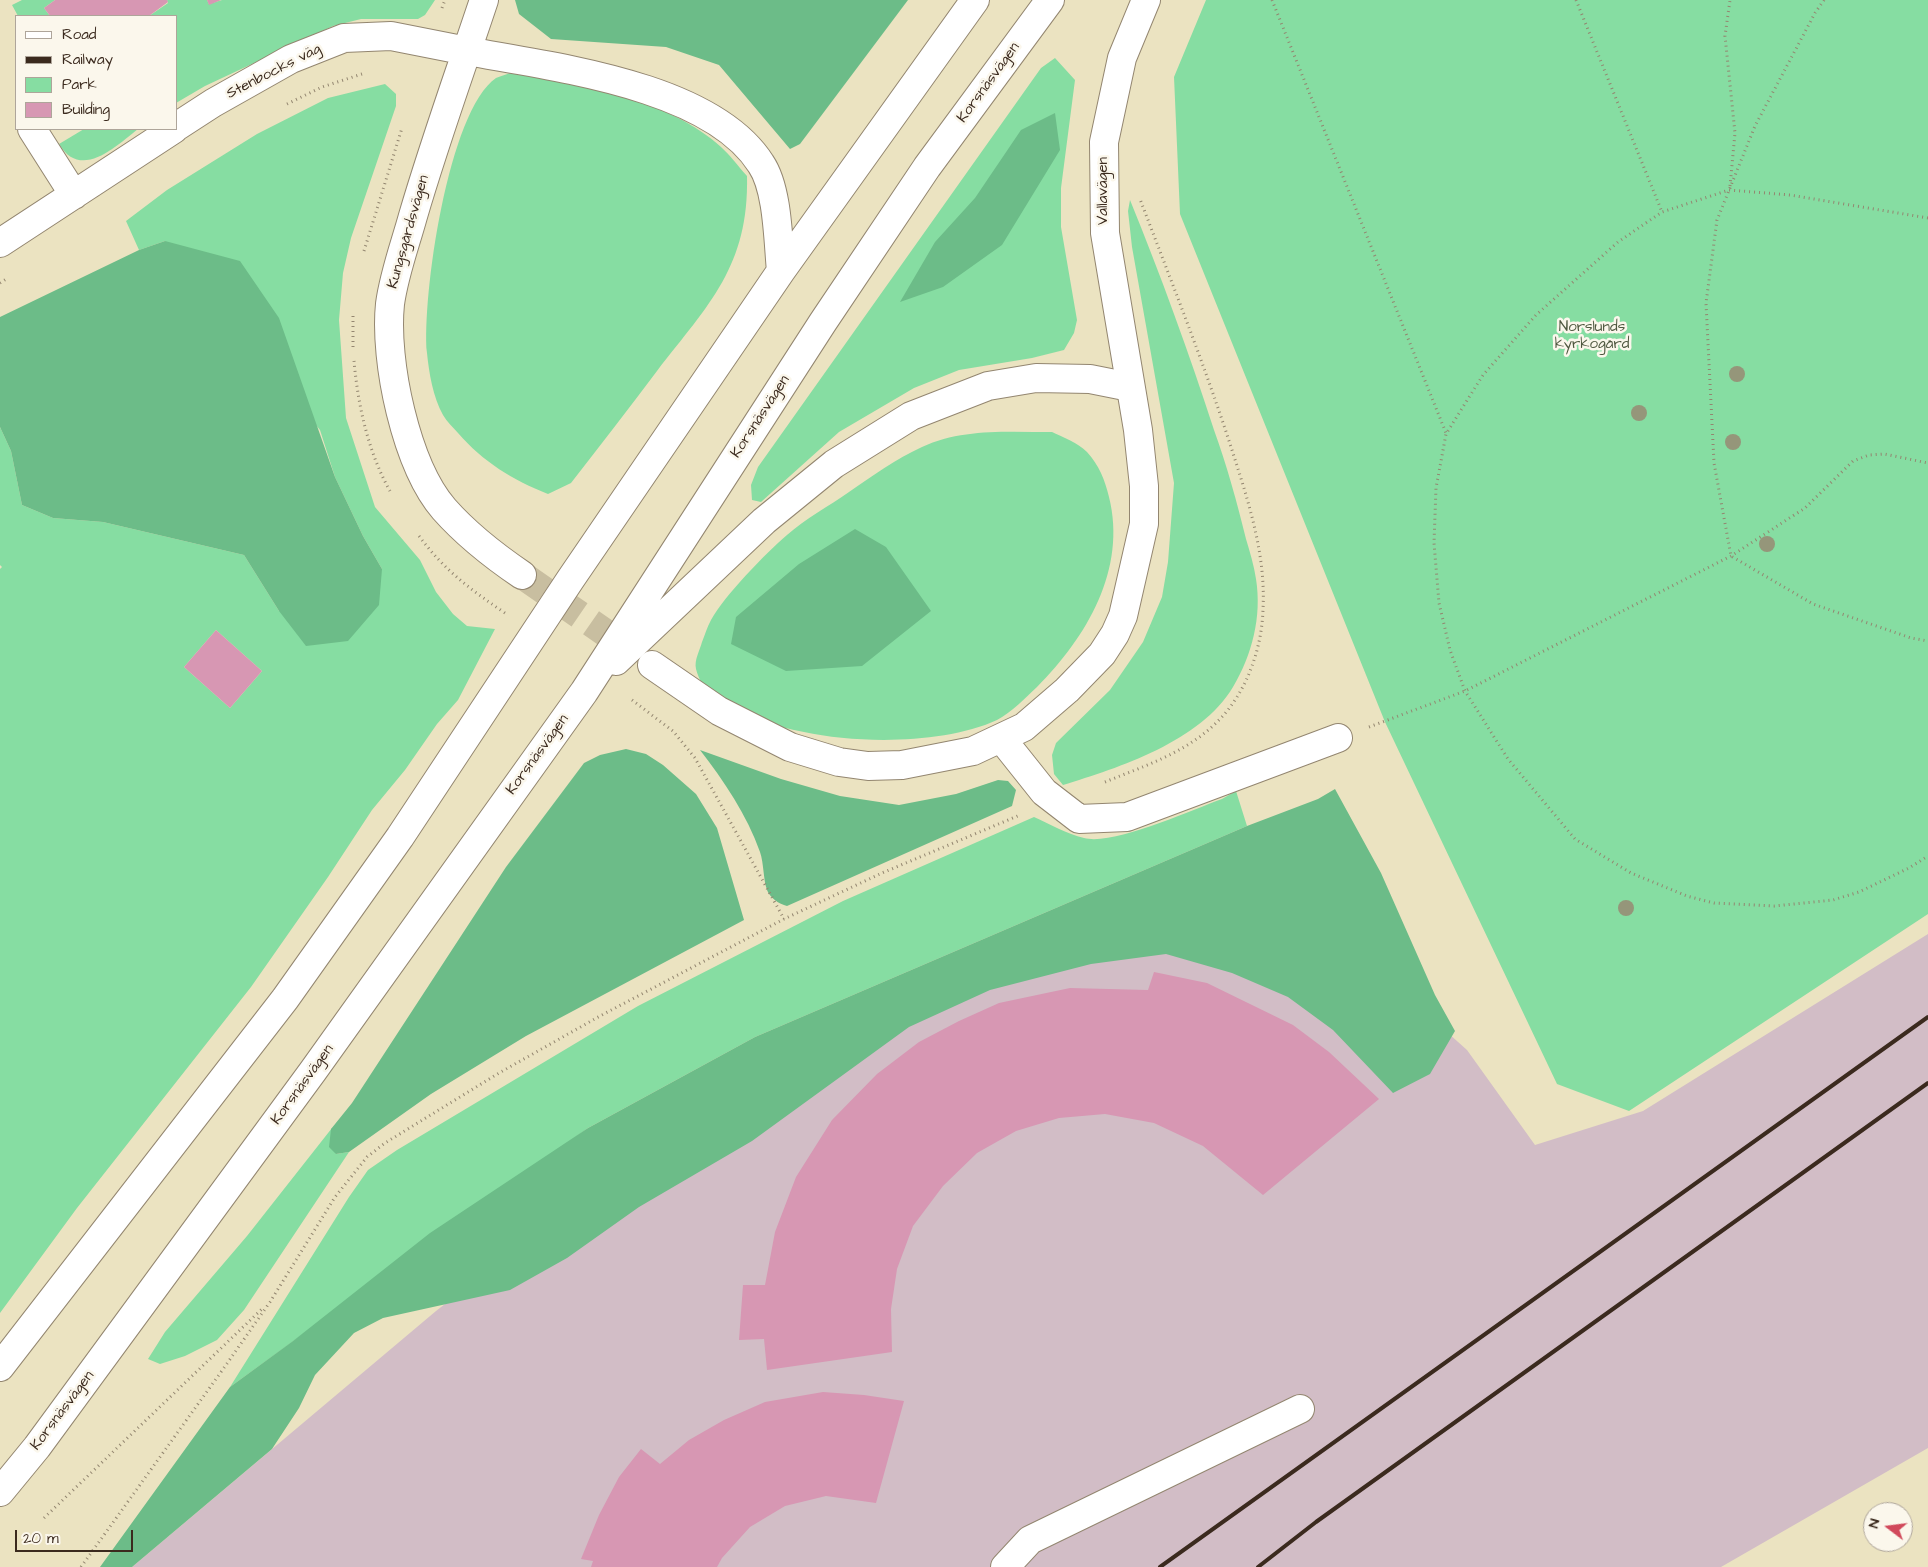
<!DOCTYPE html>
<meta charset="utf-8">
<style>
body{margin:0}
#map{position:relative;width:1928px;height:1567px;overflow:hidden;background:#ebe3c1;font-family:"Architects Daughter",sans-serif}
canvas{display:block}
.legend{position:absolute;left:15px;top:15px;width:162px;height:115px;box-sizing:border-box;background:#fbf7ec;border:1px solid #aea59a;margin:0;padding:6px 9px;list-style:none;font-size:15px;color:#3b2a1e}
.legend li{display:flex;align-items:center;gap:10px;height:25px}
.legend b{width:25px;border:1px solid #aea59a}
.north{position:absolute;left:1863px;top:1502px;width:50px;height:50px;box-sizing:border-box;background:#fbf7ec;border:1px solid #aea59a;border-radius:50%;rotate:285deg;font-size:14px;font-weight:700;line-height:20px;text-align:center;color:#3b2a1e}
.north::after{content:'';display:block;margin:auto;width:18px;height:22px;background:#d1495b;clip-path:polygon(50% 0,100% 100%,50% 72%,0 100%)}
.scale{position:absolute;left:15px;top:1530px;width:118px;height:22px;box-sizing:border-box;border:2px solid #3b2a1e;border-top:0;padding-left:6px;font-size:15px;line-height:18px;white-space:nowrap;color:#3b2a1e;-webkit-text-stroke:4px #fbf7ec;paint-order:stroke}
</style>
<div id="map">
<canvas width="1928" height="1567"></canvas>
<ul class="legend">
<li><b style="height:6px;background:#fff"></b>Road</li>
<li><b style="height:6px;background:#3b2a1e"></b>Railway</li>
<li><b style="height:14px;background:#86dda2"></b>Park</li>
<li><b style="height:14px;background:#d797b3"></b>Building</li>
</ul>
<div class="north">N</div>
<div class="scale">20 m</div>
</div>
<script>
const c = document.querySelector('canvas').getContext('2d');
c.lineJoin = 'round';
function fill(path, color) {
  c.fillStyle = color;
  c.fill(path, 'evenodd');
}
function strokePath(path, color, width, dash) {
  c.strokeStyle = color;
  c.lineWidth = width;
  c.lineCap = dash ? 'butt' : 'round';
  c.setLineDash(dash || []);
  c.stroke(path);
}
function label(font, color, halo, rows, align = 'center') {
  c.font = font + ' "Architects Daughter",sans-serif';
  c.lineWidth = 5;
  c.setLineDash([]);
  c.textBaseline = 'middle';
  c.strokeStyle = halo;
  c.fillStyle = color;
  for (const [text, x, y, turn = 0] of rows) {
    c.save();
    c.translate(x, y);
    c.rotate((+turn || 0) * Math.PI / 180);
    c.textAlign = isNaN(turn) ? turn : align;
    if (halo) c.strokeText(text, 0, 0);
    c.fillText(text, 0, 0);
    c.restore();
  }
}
fill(new Path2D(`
 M1158,921L1353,948L1467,1050L1535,1145L1643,1111L1928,934V1448L1721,1567H132L436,1311L659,1137L895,996Z`), '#d2bdc6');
fill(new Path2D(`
 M22,0H55L44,8L50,16H18L12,5Z
 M167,0H207L209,4L222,0H435L425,15L418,19H361L333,26L205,86L176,103V16H149L168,3Z
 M1206,0H1928V914L1629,1111L1557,1084L1385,722L1180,214L1174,77Z
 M1055,58L1075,80L1061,188V227L1077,320L1074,333L1064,350L1032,358L959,370L914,388L839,432L761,502L752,500L751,485L758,467L1041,68Z
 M510,73C575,79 673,102 721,147C730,155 738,166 747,176C749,266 709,304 657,371C629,408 600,446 571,483L548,494C513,480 483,462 458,433C453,427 447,422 443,415C433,397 429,373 427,353C422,297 448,111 496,78C500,76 506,75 510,73Z
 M385,84L396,94V106L351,238L343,273L339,320L346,418L375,507L420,560L436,592L453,614L467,626L495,629L458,700L437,724L405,770L372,810L328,877L251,987L77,1208L0,1313V569L2,567L0,565V427L11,451L22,505L53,518L103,522L244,555L279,611L382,569L363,536L335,477L320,430L165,241L139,250L126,221L167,190L257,134L328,98ZM216,630L262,671L230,708L184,667Z
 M84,129H138C116,146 81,181 59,144Z
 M1130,200C1161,276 1189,353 1214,430C1227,466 1237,502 1246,539C1250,552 1254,566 1256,579C1262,617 1252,655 1233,687C1201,741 1119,768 1063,785L1054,774L1052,755L1056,743L1110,690L1143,642L1162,597L1168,562L1174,483L1132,247L1128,211Z
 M1052,432C1063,437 1078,443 1087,452C1099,465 1105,480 1109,497C1127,569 1087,637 1037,687C1025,698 1012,712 997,720C945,744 859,744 804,732C767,724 707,713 696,669C694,660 700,650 702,642C705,635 707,627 711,620C725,595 765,554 787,535C805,519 829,506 849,492C872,476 896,459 922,447C962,428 1009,432 1052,432Z
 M1236,791L1247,826L755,1037L588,1128L230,1387L349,1197L368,1170L397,1150L638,1006L843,901L1034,817C1050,824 1067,834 1084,838C1113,846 1191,810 1222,799Z
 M332,1128L336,1154L349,1152L244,1310L217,1340L185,1356L160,1364L148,1359L165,1332L247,1236Z`), '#86dda2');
fill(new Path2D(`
 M515,0H908L800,144L790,149L719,65L666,47L551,39L519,14Z
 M1055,113L1060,150L1002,245L943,287L900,302L935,242L975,198L1021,130Z
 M165,241L240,261L279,318L335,477L363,536L382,569L379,605L348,641L306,646L279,611L244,555L103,522L53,518L22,505L11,451L0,427V317L139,250Z
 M855,529L886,547L931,611L862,666L786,671L731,644L736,617L799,564Z
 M626,749L646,754L663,765L696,794L717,828L744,920L526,1036L431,1094L349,1152L336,1154L329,1147L331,1129L352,1103L506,867L584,763L600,755Z
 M700,750L781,779L840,796L899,805L956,794L998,780L1008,781L1016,790L1012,806L787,906C779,904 770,898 767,890C763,878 764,864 760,852C747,815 724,781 700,750Z
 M1335,789L1381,873L1435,995L1455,1031L1430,1074L1393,1093L1333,1030L1288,997L1232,973L1166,954L1091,964L990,990L909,1027L752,1141L639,1207L567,1258L510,1290L383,1318L354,1333L315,1375L299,1408L272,1449L132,1567H100L230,1387L293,1341L430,1233L588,1128L755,1037L1247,826L1318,799Z`), '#6cbc88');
fill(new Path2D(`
 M55,0H167L168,2L149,16H50L44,8Z
 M207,0H221L209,5Z
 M216,630L262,671L230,708L184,667Z
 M1154,972L1207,983L1293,1025L1329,1052L1379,1099L1263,1195L1203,1146L1154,1123L1105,1114L1059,1118L1016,1131L977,1153L943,1186L913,1226L897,1269L891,1309L892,1352L767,1370L764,1339L739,1340L743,1285H765L775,1232L796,1177L832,1120L877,1074L919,1042L959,1021L999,1003L1070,988L1148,990Z
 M823,1392L864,1395L904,1401L876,1503L826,1496L785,1506L750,1527L722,1558L717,1567H591L593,1561L581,1559L599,1515L619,1477L641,1449L660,1464L689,1440L724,1420L765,1402Z`), '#d797b3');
strokePath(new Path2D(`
 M522,575L636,654`), '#c8bea0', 28, [28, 14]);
const minor = new Path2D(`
 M484,0C460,72 434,144 413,216C405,245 394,274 390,304C384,361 406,465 444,509C467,535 494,556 522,575
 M176,127L213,103L291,59L344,38L391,36L467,51
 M32,129L74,195
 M0,243L174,129
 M652,665L719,711L790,747L839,762L868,766L902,765L973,751L1024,727L1067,690L1102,654L1115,634L1123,616L1144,524V486L1138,430L1105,233L1104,142L1122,58L1146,0
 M1001,738L1044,792L1079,819L1127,817L1338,738
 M1005,1567L1030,1540L1300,1409`);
const major = new Path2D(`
 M467,51C553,67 711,85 761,164C778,189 778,241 781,271
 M616,661L764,521L834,464L911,416L988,386L1036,378L1090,379L1130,387
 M0,1367L285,999L400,837L570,580L781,271L975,0
 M0,1492L37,1447L313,1071L584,692L823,322L927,167L1050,0`);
strokePath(minor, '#938670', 30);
strokePath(major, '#938670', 30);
strokePath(new Path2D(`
 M1272,0L1446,433
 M1576,0L1662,212
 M1824,0L1815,13L1755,126L1717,220L1706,303L1714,463L1731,556L1813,604L1911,638L1928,641
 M442,8L445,0
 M287,104L322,87L362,74
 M1730,186L1735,133L1725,36L1730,0
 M1928,218L1790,195L1729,190L1662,212L1618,242L1536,315L1483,375L1446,434L1436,488L1434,543L1439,603L1450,650L1465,691L1508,759L1575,839L1631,873L1687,896L1714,903L1774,906L1833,900L1859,892L1909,868L1928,856
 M364,251L402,128
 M0,283L8,278
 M353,316V347
 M354,361C358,405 368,452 390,491
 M419,536C444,570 471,590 505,613
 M632,700L673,731L695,758L784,919
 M1369,727L1465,691L1731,556L1805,508L1853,461L1869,455L1884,454L1928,463
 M1105,782C1144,766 1186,753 1217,722C1246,694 1262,649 1263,609C1266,554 1248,500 1231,447C1204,363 1171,281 1140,199
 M44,1518L264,1307
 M81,1567L226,1365L270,1302L335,1197L367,1157L385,1143L499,1073L600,1016L784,919L882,873L1020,815`), '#938670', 3, [1, 4]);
strokePath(minor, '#fff', 28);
strokePath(major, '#fff', 28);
strokePath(new Path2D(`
 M1160,1567L1928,1017
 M1258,1567L1316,1522L1928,1083`), '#3b2a1e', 4);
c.fillStyle = '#95967a';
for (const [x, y] of [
 [1737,374],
 [1639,413],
 [1733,442],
 [1767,544],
 [1626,908]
]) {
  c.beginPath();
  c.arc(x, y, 8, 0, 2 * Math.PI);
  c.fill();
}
label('15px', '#3b2a1e', '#fbf7ec', [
 ["Stenbocks väg",274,72,-27],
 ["Korsnäsvägen",989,83,-54],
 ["Vallavägen",1104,191,-90],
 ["Kungsgårdsvägen",409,232,-74],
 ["Korsnäsvägen",761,417,-57],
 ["Korsnäsvägen",538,755,-54],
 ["Korsnäsvägen",303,1085,-54],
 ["Korsnäsvägen",63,1411,-53]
]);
label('15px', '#4e573f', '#fbf7ec', [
 ["Norslunds",1592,328],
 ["kyrkogård",1592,345]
]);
</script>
